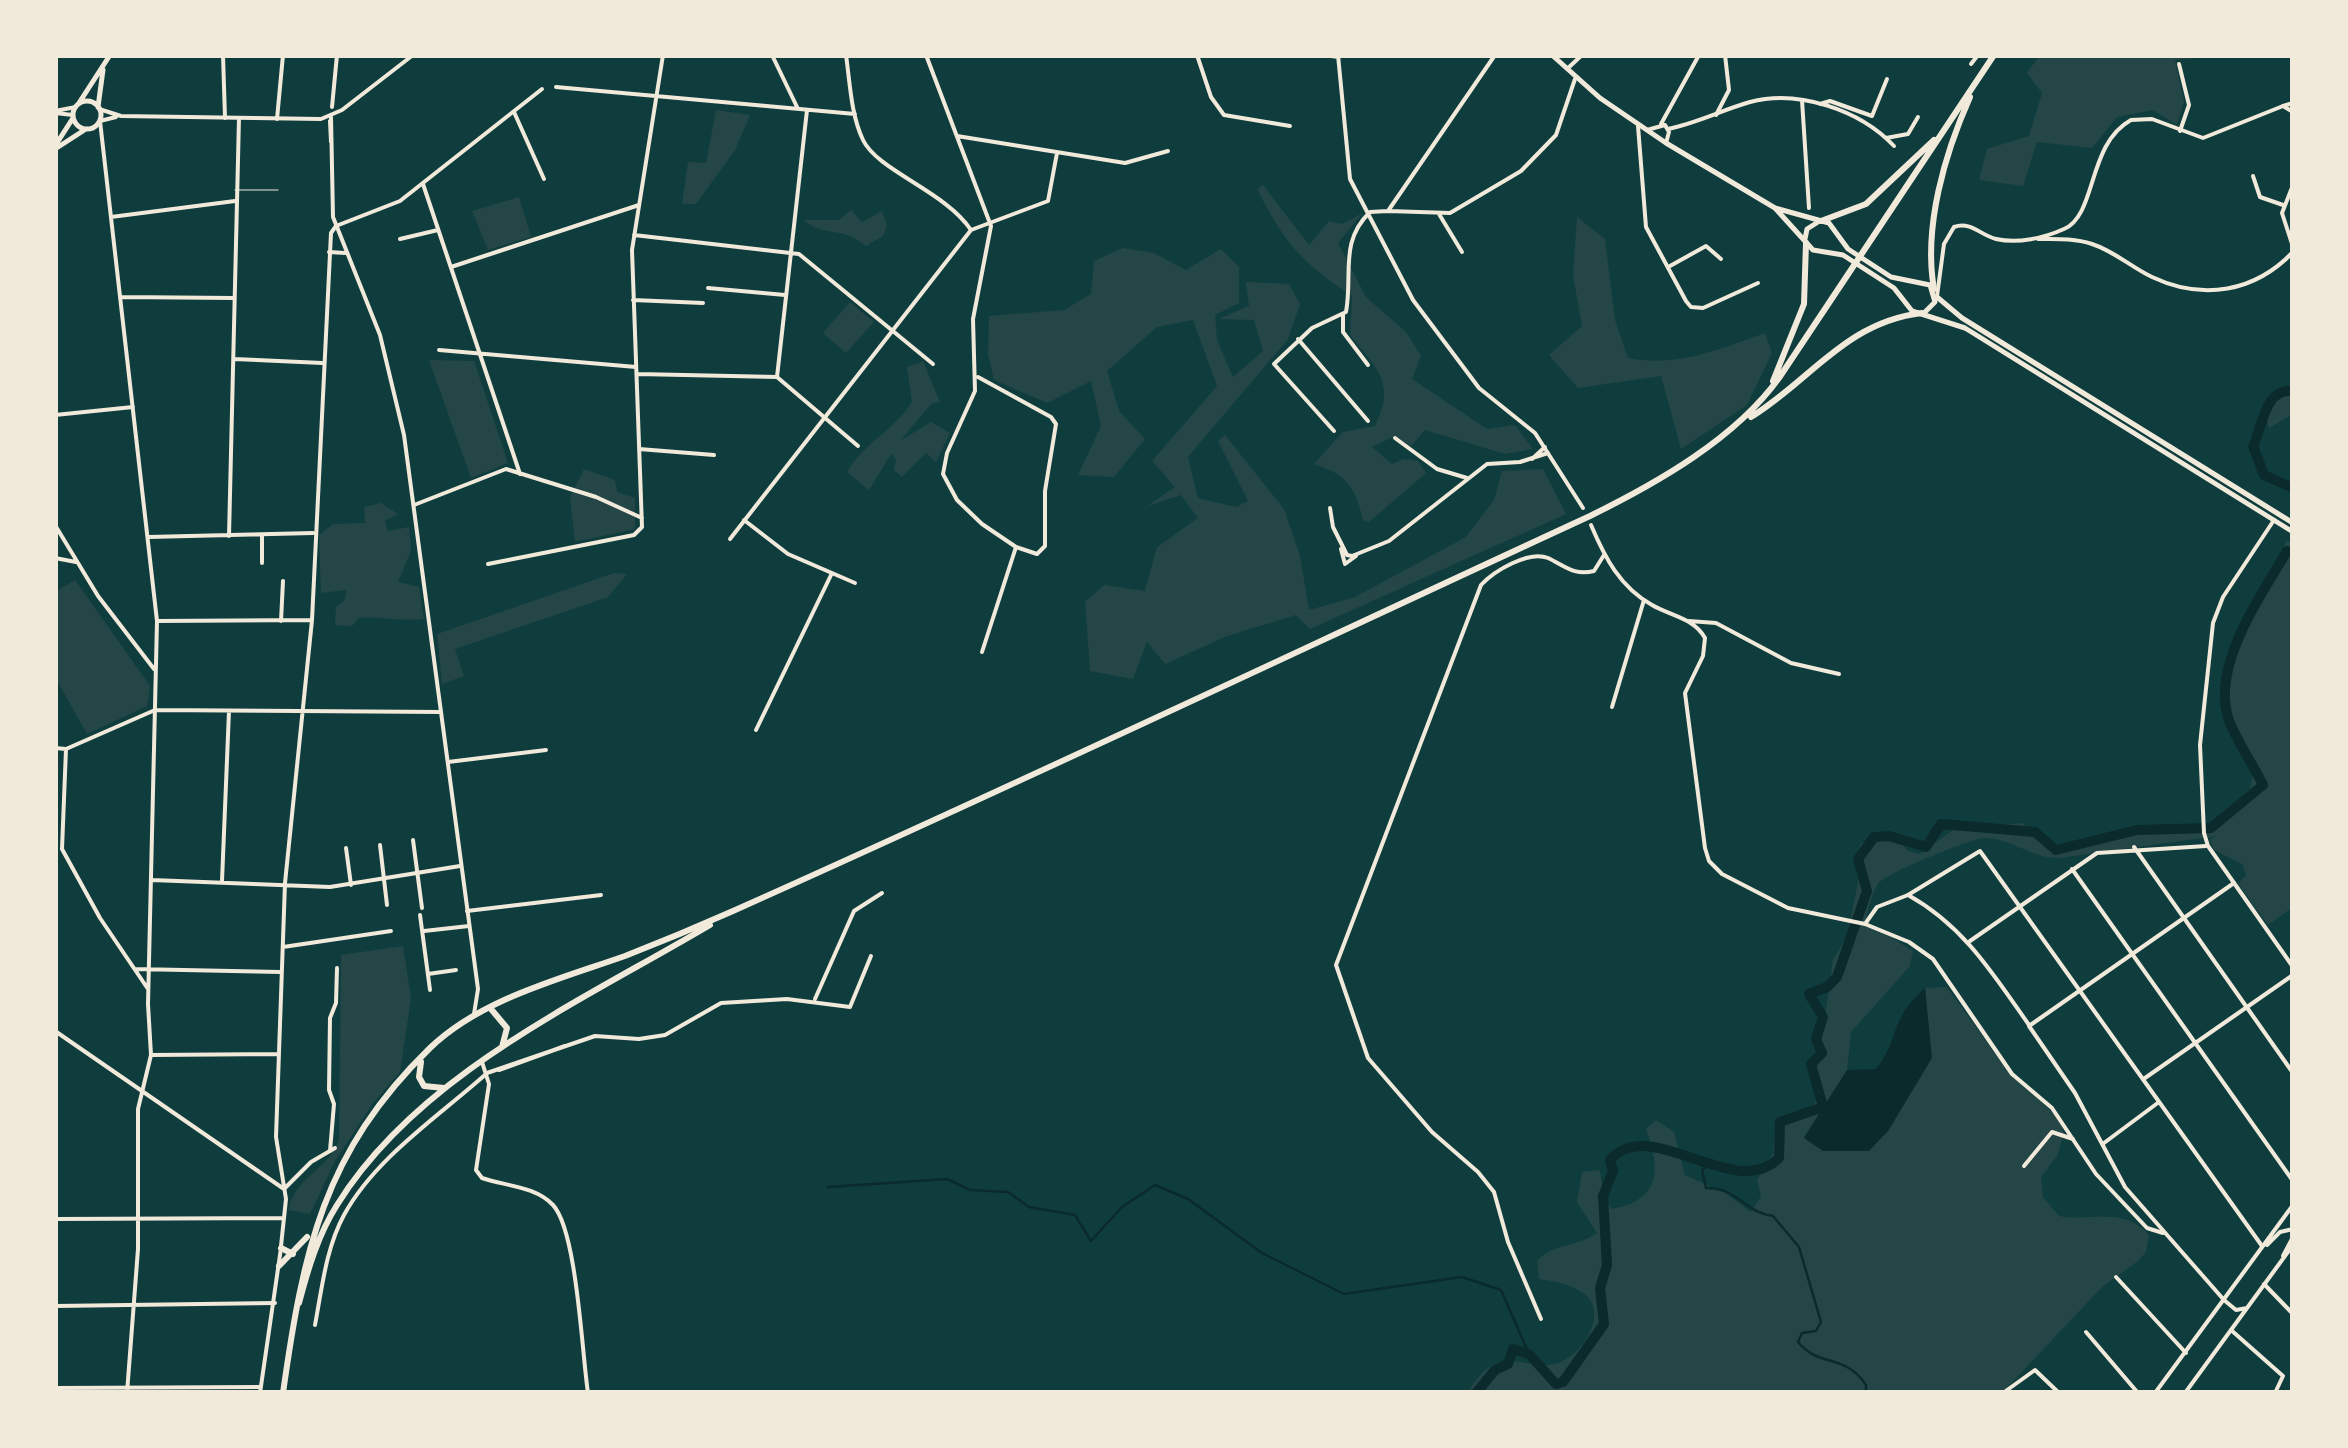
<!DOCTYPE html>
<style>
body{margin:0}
#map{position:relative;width:2348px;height:1448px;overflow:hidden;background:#0f3d3e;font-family:Mulish,sans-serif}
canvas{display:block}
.frame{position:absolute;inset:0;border:58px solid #f1e9da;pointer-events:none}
</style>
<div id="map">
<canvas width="2348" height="1448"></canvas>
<div class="frame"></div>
</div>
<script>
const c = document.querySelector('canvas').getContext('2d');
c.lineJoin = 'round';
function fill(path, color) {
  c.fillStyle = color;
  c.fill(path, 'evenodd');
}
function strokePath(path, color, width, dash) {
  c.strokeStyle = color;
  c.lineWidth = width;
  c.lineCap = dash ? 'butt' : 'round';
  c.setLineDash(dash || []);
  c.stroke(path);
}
fill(new Path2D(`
 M2040,55H2229L2175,60L2184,102L2177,125L2153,110L2117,117L2092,148L2037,142L2023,186L1979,180L1987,149L2029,136L2042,93L2027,73Z
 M716,110L750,115L735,150L696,204H682L688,162L706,163Z
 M1263,185L1309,245L1329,221L1342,224L1363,213L1338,243L1366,297L1406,332L1421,356L1412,379L1487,429L1515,425L1533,449L1505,454L1425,430L1411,446L1395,436L1372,447L1392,464L1403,459L1418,461L1426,473L1369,522L1363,520C1355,486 1347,475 1314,464L1343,432L1375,426C1397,383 1376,368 1350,335L1352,296C1301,262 1285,244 1257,189Z
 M519,197L531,237L488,250L472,211Z
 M851,210L862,222L882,211L887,225L883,236L866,246C837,224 828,239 803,220H839Z
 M1577,217L1605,239L1615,320L1628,358C1676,368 1720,349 1765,333L1772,353L1747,405L1681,449L1661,376L1578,388L1549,355L1582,326L1573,275Z
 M1123,248L1154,253L1186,270L1221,249L1239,267V303L1215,315L1217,340L1233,377L1263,351L1254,320L1219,319L1249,306L1246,282L1289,284L1300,304L1288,339L1188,457L1198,498L1236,507L1248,501L1218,441L1225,435L1284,509L1300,556L1309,610L1355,597L1466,537L1494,500L1502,471L1543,469L1566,514L1310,629L1296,615L1227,636L1165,664L1147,642L1133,679L1090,671L1085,602L1104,585L1145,591L1157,547L1198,518L1181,495L1147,506L1175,487L1152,461L1217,386L1193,320L1157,327L1107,371L1119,411L1145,439L1114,477L1078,475L1101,426L1091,381L1047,403L994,380L988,354L989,316L1064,310L1091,294L1094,261Z
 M850,302L874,322L846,353L823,333Z
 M429,360L474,361L508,463L471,478Z
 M923,361L940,402L932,403L900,441L931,422L950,433L936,462L926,453L902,477L894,470L896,460L891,454L869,490L847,472C864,443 893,431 912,402L907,367Z
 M2283,392H2293V414L2269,428L2265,414Z
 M584,469L615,480L617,492L635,498V529L575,542L570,497Z
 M381,503L398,514L385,521L388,531L409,527L411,551L398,582L419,587L424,619C402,622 382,616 359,618L352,626L335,625L336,607L344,601L347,590L321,593L319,535L333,524L365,523L364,507Z
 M2287,540L2293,544V907L2268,925L2238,884L2246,875L2242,864L2214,850L2210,839L2217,836L2059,858C2031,858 2011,838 1984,838C1972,838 1882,875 1878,884C1871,894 1869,910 1865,921L1913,951L1910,966L1851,1032L1847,1070L1804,1137L1888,1131L1931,1058L1925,988L1947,987L2002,1063L2060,1120L2064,1134L2057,1156L2041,1177L2043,1197L2059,1216C2092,1222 2124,1206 2149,1235L2146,1252L2138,1261L2102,1287L2002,1393H1468C1474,1381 1486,1365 1501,1362C1518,1358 1538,1369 1555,1364C1581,1358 1611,1312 1583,1293C1570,1284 1554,1281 1539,1279L1537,1261C1551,1244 1578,1247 1597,1233L1577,1202L1582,1172L1600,1170L1604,1200L1612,1209C1661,1200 1661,1169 1646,1129L1656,1120L1674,1132L1685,1175L1725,1193L1751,1212L1761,1196L1757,1180L1773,1153L1776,1123L1804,1112L1818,1100L1808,1066L1822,1039L1833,959L1847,937L1859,877L1855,857L1860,845L1874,835L1893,834L1908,851L1920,854L1953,830L2022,823L2046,843L2058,846L2139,831L2206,828L2249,793L2253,775C2189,675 2247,630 2287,540Z
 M614,573L627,574L608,597L455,649L464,676L442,684L437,634Z
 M75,580L150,686L147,706L87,734L55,677V592Z
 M403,946L411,998L400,1072L374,1102L335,1161L310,1214L288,1210C296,1176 328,1170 339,1140L341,955Z`), '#244646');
fill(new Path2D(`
 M1925,988L1932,1058L1888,1131L1869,1151H1823L1804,1138L1847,1070L1876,1069C1900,1039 1889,1019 1925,988Z`), '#0a2a2b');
strokePath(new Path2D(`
 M1709,1165L1702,1170L1706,1188C1737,1187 1745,1213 1773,1216L1799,1247L1821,1322L1816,1331L1802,1333L1798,1342C1819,1368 1845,1353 1866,1385V1393
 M828,1187L947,1179L970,1190L1008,1192L1029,1207L1075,1215L1091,1241L1122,1207L1155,1185L1188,1199L1262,1253L1344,1294L1462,1277L1501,1290L1529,1354`), '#0a2a2b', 2.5);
strokePath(new Path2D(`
 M2293,391C2264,388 2263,427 2253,446L2264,475L2293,488
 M1476,1393L1495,1370L1508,1364L1513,1349L1529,1354L1556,1384L1563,1382L1604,1324L1600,1288L1607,1265L1603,1196L1613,1171L1610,1160C1651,1113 1734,1203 1779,1158L1780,1122L1823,1107L1811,1064L1822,1053L1816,1039L1823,1017L1809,994L1827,987L1837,977L1867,891L1858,859L1874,837L1889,836L1926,847L1941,824L2035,832L2056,850L2137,830L2211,828L2263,785C2253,764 2239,745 2230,723C2208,669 2261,596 2287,551`), '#0a2a2b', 10);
strokePath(new Path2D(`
 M235,190H278`), '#f1e9da', 1);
strokePath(new Path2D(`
 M223,55L225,118
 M772,55L798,109
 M846,55C850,83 851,115 863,140C878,171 945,191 971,230
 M926,55L991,226L973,319L975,391L947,453L943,474L957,500L982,524L1016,547L1037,554L1045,546V491L1056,424L1051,417L978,377
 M1197,55L1211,97L1224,115L1290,126
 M1323,55L1339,57
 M1338,55L1350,179L1413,300L1479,388L1535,433L1583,508
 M1971,64L1978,55
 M2179,64L2189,105L2180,131
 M1567,69L1582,55
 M556,87L855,114
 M1802,100L1809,208
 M1820,104L1830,101L1872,116L1887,79
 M2283,106L2293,103
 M332,107L337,55
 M514,112L544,179
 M1716,115L1729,90L1725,55
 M277,119L283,55
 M100,121L157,621L148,1004L151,1055L138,1109V1249L127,1393
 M1661,124L1699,55
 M1638,126L1646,227L1686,301L1691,307L1703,308L1758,283
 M1668,129C1697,123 1722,110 1750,102C1798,89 1860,110 1894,146
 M1647,130L1665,125L1669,132L1666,143
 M957,136L1125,163L1168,151
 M1886,138L1908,134L1918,117
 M2253,176L2260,197L2283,205
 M423,184L520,474
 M1388,211L1450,213L1521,171L1556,135L1575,79
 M1439,214L1462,252
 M111,217L235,201
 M634,235L799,254L933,364
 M400,239L438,230
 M2038,239C2056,239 2074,238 2092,244C2114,251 2131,267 2152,277C2203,301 2255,292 2293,252
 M329,252L345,253
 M1670,266L1706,246L1721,259
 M451,267L639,205
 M708,288L785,295
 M121,297L233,298
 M633,300L703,303
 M1343,314V332L1368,365
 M1298,339L1368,421
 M439,350L636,367
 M235,359L322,363
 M638,374L777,377L858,446
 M777,377L807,110
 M55,415L133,407
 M1334,431L1274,364L1312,328L1346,312C1353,274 1339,242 1370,212L1388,211L1495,55
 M1395,438L1437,469L1467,478
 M639,449L714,455
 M1532,459L1545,447
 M414,505L506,469L596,497L642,518
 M1330,508L1333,527L1347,555L1352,556L1389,541L1487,464L1520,462L1548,453
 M744,520L788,554L855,583
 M55,525L98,596L154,669
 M1591,525C1605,558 1620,587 1652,605C1671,616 1694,618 1705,638L1703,656L1685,693L1705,848L1709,861L1722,874L1788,908L1865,924L1909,942L1933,959L2012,1074L2052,1108L2096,1174L2147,1228L2163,1233
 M229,536L239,118
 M148,537L313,533
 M730,539L971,230L1048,201L1057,153
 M1341,549L1345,564L1356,556
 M55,558L76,562
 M262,563V536
 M488,564L634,535L642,527L632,250L663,55
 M157,621L312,620
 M281,621L283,581
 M1689,621L1716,623L1791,663L1839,674
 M982,652L1016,547
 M1612,707L1644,600
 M756,730L832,573
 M55,748L66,749L155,710L441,712
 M66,749L62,849L100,918L148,989
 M448,762L546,750
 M413,840L422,908
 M380,845L387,905
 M2134,847L2293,1073
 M346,848L351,885
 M2072,869L2293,1181
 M152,880L330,887L460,866
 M222,881L229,711
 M2234,883L2293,967
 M1908,895C1964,926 1993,974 2029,1025
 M467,911L601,895
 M420,915L430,990
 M1865,924L1877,907L1908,895L1980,851L2262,1246
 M424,931L469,926
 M1970,941L2097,853L2206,846
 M283,947L391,931
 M135,969L280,972
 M428,974L456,970
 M815,999L854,911L882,893
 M55,1031L284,1189
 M151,1055L279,1054
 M482,1062L489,1084L476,1170L482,1178C505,1186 535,1186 553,1205C577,1231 582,1354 588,1393
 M499,1070L565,1046
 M487,1073L595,1036L639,1039L665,1035L721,1003L787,999L850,1007L871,956
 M2145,1078L2293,975
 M2104,1143L2159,1102
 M330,1151L334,1104L329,1090L330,1018L336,1003L337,968
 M2024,1166L2052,1132L2073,1139
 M284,1189L311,1162L335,1148
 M55,1219L284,1218
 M281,1246L286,1199L276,1137L285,883L312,620L331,233L336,226L400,201L542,89
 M2116,1277L2186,1353
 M2264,1284L2293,1314
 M55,1306L275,1303
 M1541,1319L1508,1242L1494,1192L1478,1172L1432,1132L1368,1058L1336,965L1481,585C1494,571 1529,550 1548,558C1565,566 1574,576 1594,571L1604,555
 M315,1325C322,1288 326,1248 344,1215C375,1158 439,1116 486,1074
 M2231,1330L2283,1376L2275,1393
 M2086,1332L2138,1393
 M55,1388L260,1387
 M2003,1393L2035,1370L2059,1393`), '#f1e9da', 4);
strokePath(new Path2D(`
 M99,109L121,116L321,119L342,110L413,55
 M55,111L76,107
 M55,113L73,115
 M331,117L333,217L380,335L404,435L478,989L474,1014
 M100,121L116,117
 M330,121L331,142
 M2293,185L2282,213L2293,247
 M1937,296L1944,244L1954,227C1971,221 1980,235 1996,239C2018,244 2044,238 2064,229C2097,215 2087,144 2131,120L2152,119L2203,138L2283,106L2293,112
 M2293,1214V1221
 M2267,1245L2280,1232L2293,1229
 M2283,1256L2293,1237
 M2247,1308L2236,1310L2224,1300L2125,1187L2075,1093L2029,1026L2234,883L2208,846L2204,833L2200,745L2213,623L2223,597L2274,520
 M260,1393L281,1248
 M2155,1393L2293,1205
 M2185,1393L2293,1245`), '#f1e9da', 4);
strokePath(new Path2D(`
 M73 115a14 14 0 1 1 28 0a14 14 0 1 1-28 0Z
 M79,103L110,55
 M98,107L103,70
 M55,146L73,118
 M55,149L86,129`), '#f1e9da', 5);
strokePath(new Path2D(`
 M1552,55L1600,98L1666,143L1775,208L1829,223L1848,249L1891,277L1930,285L1935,302L1925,312
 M1775,208L1813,250L1843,255L1894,288L1912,311L1965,328L2293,532
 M1805,239L1807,229L1818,222
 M1937,297L1962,318L2293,523`), '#f1e9da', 5);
strokePath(new Path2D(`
 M1821,221L1866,204L1934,140
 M1934,289C1923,227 1945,153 1970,97
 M1773,381L1804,304L1806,243
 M1751,417C1811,380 1846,322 1922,313
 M491,1009L507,1028L502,1047
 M421,1062L419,1077L424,1086L444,1088
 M281,1248L293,1254
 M279,1266L307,1237
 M299,1303C308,1269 318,1235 337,1205C418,1074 582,1001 710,925
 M283,1393C303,1252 323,1152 430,1048C481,999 560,979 625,956C661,942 697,927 733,911C1020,783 1304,648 1590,516C1657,483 1735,439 1779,378L1994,55`), '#f1e9da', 6);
</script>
